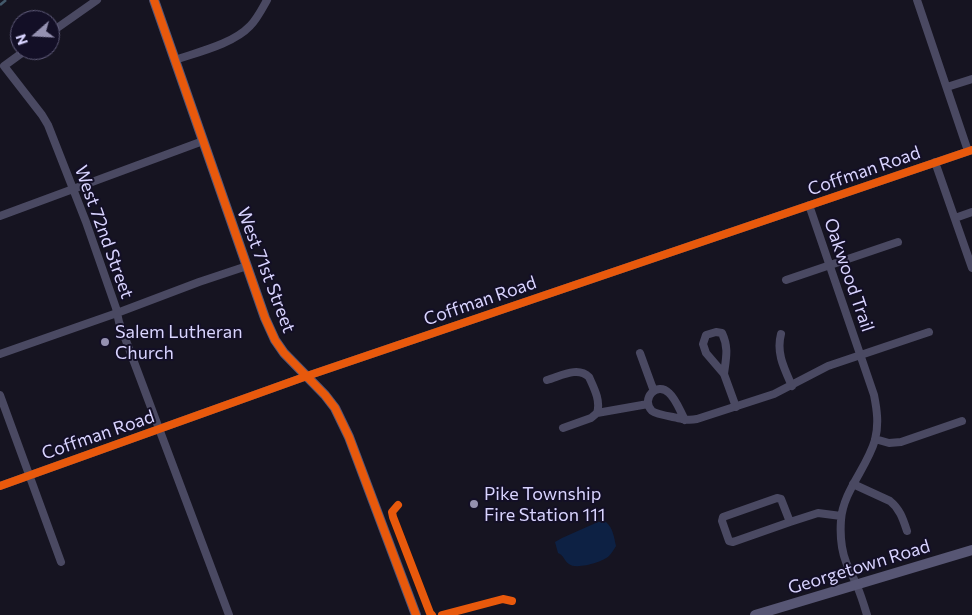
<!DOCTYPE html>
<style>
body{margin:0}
#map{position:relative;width:972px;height:615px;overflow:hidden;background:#161421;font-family:Commissioner,sans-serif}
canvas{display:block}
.north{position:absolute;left:10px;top:10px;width:50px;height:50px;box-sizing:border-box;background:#130f26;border:1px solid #625e7d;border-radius:50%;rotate:251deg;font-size:14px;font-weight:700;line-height:20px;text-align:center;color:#d9d4ff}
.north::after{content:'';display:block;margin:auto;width:18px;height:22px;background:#9591b1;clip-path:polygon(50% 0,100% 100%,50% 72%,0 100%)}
</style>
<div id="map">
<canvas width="972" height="615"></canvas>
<div class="north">N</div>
</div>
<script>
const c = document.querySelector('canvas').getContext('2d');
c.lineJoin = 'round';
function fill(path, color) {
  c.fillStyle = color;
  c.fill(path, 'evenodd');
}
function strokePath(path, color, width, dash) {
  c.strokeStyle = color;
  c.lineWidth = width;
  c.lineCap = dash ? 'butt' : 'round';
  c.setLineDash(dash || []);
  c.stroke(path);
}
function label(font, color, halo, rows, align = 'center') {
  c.font = font + ' Commissioner,sans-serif';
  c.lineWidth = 4;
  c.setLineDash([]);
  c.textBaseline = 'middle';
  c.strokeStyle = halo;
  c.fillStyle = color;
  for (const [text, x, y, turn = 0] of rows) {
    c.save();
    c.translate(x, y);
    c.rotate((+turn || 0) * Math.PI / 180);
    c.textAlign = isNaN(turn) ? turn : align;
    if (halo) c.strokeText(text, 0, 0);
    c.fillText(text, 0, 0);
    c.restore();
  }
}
fill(new Path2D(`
 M598,522H606C613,528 614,537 616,546C614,549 612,553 609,556C603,562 576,570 569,564C564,561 564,555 558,553L555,542L562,538Z`), '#0d2144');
strokePath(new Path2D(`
 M917,0L968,151
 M50,33L97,0
 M26,50L4,66L42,115L48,125L86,222L116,308L119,322L229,615
 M175,60C198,52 233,44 250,26C257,19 262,9 267,0
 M947,87L972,79
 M935,162L972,268
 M809,205L874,395C877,410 879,424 875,440C867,468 843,491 841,520C840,534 841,549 846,562C849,570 854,578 857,586C861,595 864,605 867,615
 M0,216L203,141
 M955,218L972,212
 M786,280L898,242
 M781,334C776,353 784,368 792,386
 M640,353L652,386L654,391
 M0,354L117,313L199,282L247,266
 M724,374C726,358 729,348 722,333L716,332L706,335L703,344L706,353L724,374L736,407
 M547,380C561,376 578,366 589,377C594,388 601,401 597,413
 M0,395L61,562
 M685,420C680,411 676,399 669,393C657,381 640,399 652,411C657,415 675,417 682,419C687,420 692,420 697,419L774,394L828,366L929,332
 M563,428L591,418L597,413L648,404
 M875,439L889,443L901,442L962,421
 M853,484L890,501C900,509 903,519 907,531
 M0,486L307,376L972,150
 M777,498L781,499L790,522L733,542L729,541L722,521L723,517Z
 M790,522L818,513L841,516`), '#4a4962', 8);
strokePath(new Path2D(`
 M154,0L265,318L275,340L284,353L325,395L335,408L349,437L416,615
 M755,615L972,550`), '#575674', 10);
strokePath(new Path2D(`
 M0,5L6,0`), '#43596b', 2.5, [8, 6]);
strokePath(new Path2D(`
 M154,0L265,318L275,340L284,353L325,395L335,408L349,437L416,615
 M0,486L307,376L972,150
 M398,505L392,512L393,517L430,613L432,615
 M442,615L503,599L512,601`), '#e8590c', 8);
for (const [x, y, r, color] of [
 [105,342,5,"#9591b1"],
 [474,504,5,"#9591b1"]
]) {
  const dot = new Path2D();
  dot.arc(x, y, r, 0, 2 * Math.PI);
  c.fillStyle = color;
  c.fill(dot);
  strokePath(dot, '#130f26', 2);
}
label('18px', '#d9d4ff', '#130f26', [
 ["Coffman Road",864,171,-19],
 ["West 72nd Street",104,232,70],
 ["West 71st Street",266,270,69],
 ["Oakwood Trail",849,275,71],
 ["Coffman Road",480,301,-19],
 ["Coffman Road",98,435,-19],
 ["Georgetown Road",859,567,-17]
]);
label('18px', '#d9d4ff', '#130f26', [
 ["Salem Lutheran",115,332],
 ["Church",115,353],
 ["Pike Township",484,494],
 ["Fire Station 111",484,515]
], 'left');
</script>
